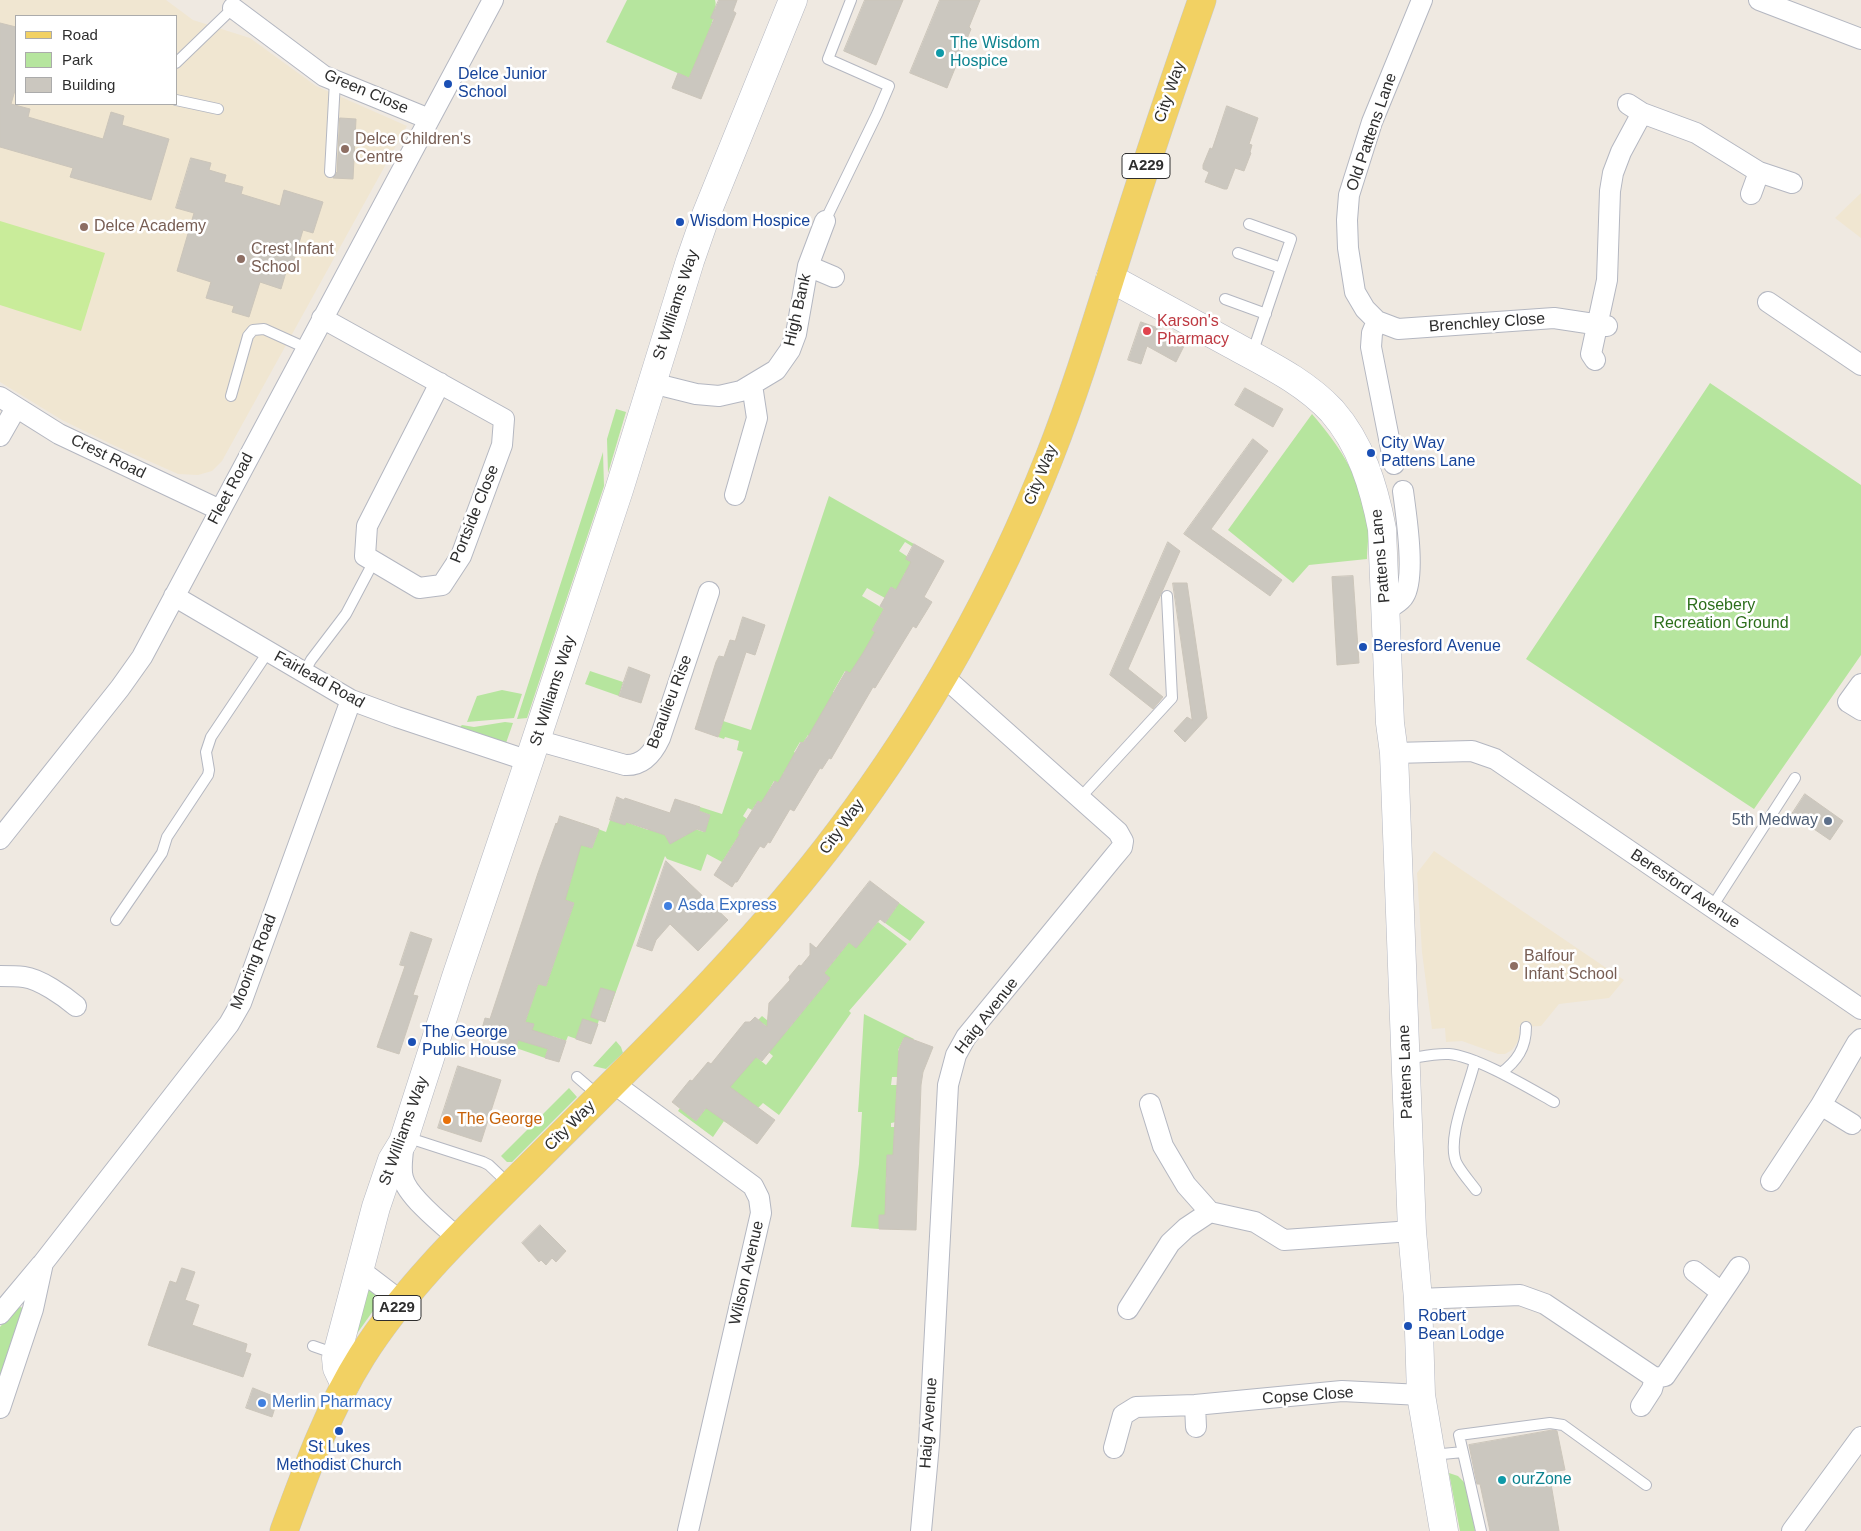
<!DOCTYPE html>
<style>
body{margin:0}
#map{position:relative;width:1861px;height:1531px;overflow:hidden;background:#efe9e1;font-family:Helvetica,sans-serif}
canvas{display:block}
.legend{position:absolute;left:15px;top:15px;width:162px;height:90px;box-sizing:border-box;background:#fff;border:1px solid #ababab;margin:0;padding:6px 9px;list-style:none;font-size:15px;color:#2e2e2e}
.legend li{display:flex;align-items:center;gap:10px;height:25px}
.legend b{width:25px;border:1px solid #ababab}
</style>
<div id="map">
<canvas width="1861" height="1531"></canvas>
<ul class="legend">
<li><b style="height:6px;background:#f2d163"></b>Road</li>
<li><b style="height:14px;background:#b6e59e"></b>Park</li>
<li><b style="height:14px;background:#cbc7bf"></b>Building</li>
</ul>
</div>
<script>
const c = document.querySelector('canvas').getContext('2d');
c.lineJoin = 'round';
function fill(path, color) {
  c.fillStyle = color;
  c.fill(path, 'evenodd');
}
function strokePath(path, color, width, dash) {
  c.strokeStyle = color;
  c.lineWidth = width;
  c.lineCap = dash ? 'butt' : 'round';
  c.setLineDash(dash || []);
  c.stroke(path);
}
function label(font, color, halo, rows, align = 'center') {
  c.font = font + ' Helvetica,sans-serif';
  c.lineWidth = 5;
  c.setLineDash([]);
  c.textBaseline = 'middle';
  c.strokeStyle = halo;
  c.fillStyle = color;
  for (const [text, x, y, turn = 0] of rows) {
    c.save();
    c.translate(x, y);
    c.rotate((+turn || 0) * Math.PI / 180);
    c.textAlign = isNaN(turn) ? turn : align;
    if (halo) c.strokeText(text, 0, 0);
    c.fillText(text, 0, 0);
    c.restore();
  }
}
fill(new Path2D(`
 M0,0H166L193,20L250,38L316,86L407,126L222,461L212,471L198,475L178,474L113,445L62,420L0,382ZM16,16H176V104H16Z
 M1861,193V238L1835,218Z
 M1434,851L1624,980L1609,998L1559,1004L1541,1026L1519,1027L1520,1036L1517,1043L1512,1050L1505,1054H1498L1462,1041L1446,1042L1445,1028L1432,1029L1422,952L1417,873Z`), '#f0e6d1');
fill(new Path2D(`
 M627,0H715C720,13 696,63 689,78L606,42Z
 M1710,383L1861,485V655L1754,809L1526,659Z
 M616,409L626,412L608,473L607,439Z
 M1312,414C1342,449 1363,481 1368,528C1369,538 1367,549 1367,559L1309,565L1293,583L1228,530Z
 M603,452L604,486L527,718L517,719Z
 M829,496L914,544L913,547L905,542L899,551L908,557L916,565L910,576L905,573L903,577L901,593L891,587L885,598L867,588L862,596L884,609L872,630L882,636L857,678L845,671L833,692L834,693L812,738L808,735L803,743L800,742L794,752L801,756L787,768L783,774L788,777L783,786L774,781L767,794L776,800L773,810L758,801L752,810L748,808L743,816L747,819L738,833L751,840L747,847L736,840L722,862L707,854L701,871L667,859L665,856L605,1022L599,1020L591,1044L568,1036L566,1041L552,1036L545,1058L516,1048L518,1040L534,1025L525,1022L538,984L546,986L574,903L535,890L568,889L572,876L565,874L569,841L592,848L598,832L581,827L582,823L606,832L610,820L625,824L626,822L648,830L653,815L667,838L675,834L678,839L686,835L689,827L704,832L710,815L699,811L700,807L722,814L743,752L737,750L739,741L725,737L724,739L718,737L723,721L751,730Z
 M590,671L623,682L619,696L585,684Z
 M502,690L522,694L514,718L467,722L477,696Z
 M505,722L513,723L506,743H503L458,729L462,725L474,727Z
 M899,903L925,922L910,941L885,923Z
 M878,922L907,944L849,1011L851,1013L779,1115L763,1103L758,1108L745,1099L727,1123L724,1121L713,1137L678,1111L680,1108L696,1121L713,1099L717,1069L713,1062L736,1080L737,1041L766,1065L773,1056L765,1049L769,1028L758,1020L762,1016L784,1034L829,979L824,973L849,942L856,947Z
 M864,1014L914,1039L913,1040L904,1038L898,1050L907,1055L898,1077H892L891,1085H897L896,1122L891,1123V1127H895L894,1178L886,1177V1215H879V1229L851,1227L859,1164L862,1112H858Z
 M616,1041L621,1047L623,1053L606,1069L593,1066Z
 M569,1088L577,1097L512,1162H507L501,1156Z
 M363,1286C372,1290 377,1294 378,1304L356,1335Z
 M21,1307L24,1310L0,1381V1327L16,1308Z
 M1449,1473L1458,1476L1467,1485L1475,1531H1460Z`), '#b6e59e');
fill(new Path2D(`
 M0,221L105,253L81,331L0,305Z`), '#c9ec9a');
const building = new Path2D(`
 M719,0H737L733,11L736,13L701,99L672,88L678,73L689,78L714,19L711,18Z
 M865,0H903L876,65L844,51Z
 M940,0H980L969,27L971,29L947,88L910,73Z
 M0,23L16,27V87L11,104L30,109L28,117L103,139L111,112L124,116L122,125L169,139L151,200L70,177L73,168L0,147Z
 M1227,106L1258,118L1249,144L1252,145L1250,152L1251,153L1244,171L1235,168L1227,189H1224L1205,182L1209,172L1203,169V165L1210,148L1212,149Z
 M340,118L356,119L353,179L333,178L337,172Z
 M191,158L211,163L209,170L226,175L224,182L243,187L241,194L280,206L284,190L323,202L313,233L303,230L293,263L289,262L281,289L260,282L249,317L232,312L234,306L206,298L211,282L177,271L194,213L176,208Z
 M1141,322L1161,329L1185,344L1176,362L1147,346L1141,364L1128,360Z
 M1245,388L1283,409L1273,427L1235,405Z
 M1253,439L1268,451L1211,529L1282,580L1270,596L1184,534Z
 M1168,542L1180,551L1128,669L1163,697L1153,709L1110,675Z
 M914,544L944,561L924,597L932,602L916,628L913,626L875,688L873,687L831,759L829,758L822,769L820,768L794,811L790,809L770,843L768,842L764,848L760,846L737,882H735L732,887L714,875L740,834L738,833L758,801L761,803L775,781L778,783L801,742L803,743L809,735L846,671L850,673L863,653L875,632L872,630L884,609L880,606L891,587L896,590L911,562L906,559Z
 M1353,576L1359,663L1337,665L1332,577Z
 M1173,583H1187L1207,718L1185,742L1174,731L1187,717L1192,720Z
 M743,617L765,625L755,655L746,652L718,737L695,729L716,662L719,656L724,657L730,640L735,641Z
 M629,667L650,675L641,703L619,696Z
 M1805,794L1843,821L1830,840L1792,814Z
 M617,797L624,800L625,798L670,813L675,799L700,807L699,811L710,815L705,832L697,829L670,844L665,835L626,822L625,825L610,820Z
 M560,816L599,829L592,848L581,845L565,900L574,903L546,986L538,984L525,1022L534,1024L532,1030L566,1041L559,1062L545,1058L548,1049L518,1040L516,1048L480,1036L485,1018L490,1019L538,873L556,823L557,824Z
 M666,861L728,920L698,951L670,924L656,940L652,951L637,946Z
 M870,881L899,903L885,923L880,919L856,948L849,942L824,973L830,978L762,1061L756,1057L730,1087L775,1120L757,1144L706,1108L696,1121L672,1102L690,1080L692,1081L708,1062L711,1064L745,1022H750L755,1017L767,1027L769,1003L790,980L789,977L799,965L801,966L810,955V943L816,948Z
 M411,932L432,939L413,995L418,996L399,1054L377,1047L405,966L400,965Z
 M601,988L615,992L605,1022L591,1017Z
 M583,1019L598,1024L591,1044L576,1039Z
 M906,1037L933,1047L923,1072L921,1085L916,1230L879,1229V1215H885L887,1155H893L899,1049L904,1038Z
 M458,1066L501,1080L481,1142L438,1128Z
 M540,1225L566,1251L556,1262L552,1258L546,1265L541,1260L539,1262L522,1243Z
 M182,1268L195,1272L185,1300L199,1305L192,1325L247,1344L245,1352L251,1354L243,1377L148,1345L170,1281L176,1283Z
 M253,1388L278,1398L272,1417L246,1408Z
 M1553,1430L1557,1431L1565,1470L1549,1472L1559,1531H1490L1480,1484H1477L1469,1445Z`);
fill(building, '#cbc7bf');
strokePath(building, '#cbc5ba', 1);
const lane = new Path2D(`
 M176,63L233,8
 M176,100L218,109
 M330,172L335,81
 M825,221L877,114L889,86L828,59L851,0
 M1249,224L1291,239L1281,268
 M1238,253L1281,268L1252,354
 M1225,299L1266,314
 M231,396L248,336L253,330L264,329L306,348
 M304,673L311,660L346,614L374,561
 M1080,798L1172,698L1167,596
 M1712,907L1795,778
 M116,920L162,853L167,837L208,775L209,770L206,752L211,737L268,652
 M1406,1059C1420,1057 1435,1053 1449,1054C1476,1056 1529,1088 1554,1102
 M1475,1061C1469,1088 1445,1140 1457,1164C1462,1173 1470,1182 1476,1190
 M1501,1073C1517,1061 1526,1048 1526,1027
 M577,1077L599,1096
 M406,1137L483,1162L489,1165L509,1184
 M313,1346L336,1354
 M1432,1455L1463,1452
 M1481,1531L1459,1435L1550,1423L1563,1425L1646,1485`);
const street = new Path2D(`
 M1422,0L1372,122L1349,195L1347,220L1348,248L1355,292L1365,309L1377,321L1398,329L1554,318L1607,326
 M1759,0L1861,39
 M233,8L324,76L429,119
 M1628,104L1642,113L1696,133L1759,172L1792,183
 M1751,194L1759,172
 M808,266L834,277
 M1768,302L1861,365
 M322,318L504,419L502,445L461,556L442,585L419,588L365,556L367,526L440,383
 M1377,321L1372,333L1371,347L1394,464
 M1595,360L1591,354L1607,280L1610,191L1613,173L1621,152L1642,113
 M652,383L696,394L719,396L741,391L776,370L790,350L796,334L808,266L825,221
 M0,397L59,434L220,510
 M0,436L16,408
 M735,495L757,418L752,385
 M174,596L351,700L397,717L529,761
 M1386,611C1391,606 1401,602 1404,596C1416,577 1406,514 1403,491
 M1861,684L1848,702L1861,710
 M536,740L625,765C643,766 653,753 660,738L709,592
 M1394,753L1472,751L1495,759L1861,1009
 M0,839L120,688L142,657L493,0
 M0,976C8,976 16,976 24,977C40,979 64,996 76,1006
 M613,1083L753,1186L759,1198L761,1213L688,1531
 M1150,1104L1163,1146L1186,1185L1210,1212L1255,1222L1284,1240L1412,1231
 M1821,1105L1852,1124
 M403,1147C403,1157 400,1168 403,1178C407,1196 443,1225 458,1238
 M1771,1181L1821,1105L1857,1043L1861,1039
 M360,1270L402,1302
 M1694,1271L1721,1292
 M1418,1299L1520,1295L1545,1304L1655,1378L1652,1389L1641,1406
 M1128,1309L1170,1243L1186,1228L1210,1212
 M0,1314L41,1265
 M1655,1378L1665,1376L1739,1267
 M1195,1405L1196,1427
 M0,1408L33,1309L43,1263L229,1024L241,1003L351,700
 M1114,1448L1123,1415L1136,1407L1195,1405L1342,1391L1421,1395
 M921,1531L929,1444L948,1085L956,1055L966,1037L1112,859L1122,847L1123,841L1118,832L943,676
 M1792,1531L1861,1437`);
const secondary = new Path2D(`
 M1110,278C1150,300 1191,322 1231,344C1267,364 1304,381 1332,411C1361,444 1374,487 1382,529L1390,723L1394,753L1412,1231L1418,1299L1421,1395L1444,1531
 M345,1385L337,1368L336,1358L376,1207L392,1160L403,1142L456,977L529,761L619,490L690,261L706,215L793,0`);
const primary = new Path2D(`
 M284,1531C306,1471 328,1410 362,1356C409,1282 475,1221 537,1159C642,1054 751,950 840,831C925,718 997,590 1049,458C1079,382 1102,303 1127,225C1151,149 1176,75 1202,0`);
strokePath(lane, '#b4b7c1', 12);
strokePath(street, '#b4b7c1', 22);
strokePath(secondary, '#b4b7c1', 29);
strokePath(primary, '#c9c9c9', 29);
strokePath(lane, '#fff', 10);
strokePath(street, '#fff', 20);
strokePath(secondary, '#fff', 28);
strokePath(primary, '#f2d163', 28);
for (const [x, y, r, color] of [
 [940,53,5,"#0f9aa8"],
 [448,84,5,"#1a4fb4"],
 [345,149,5,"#8d6e63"],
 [680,222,5,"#1a4fb4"],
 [84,227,5,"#8d6e63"],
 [241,259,5,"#8d6e63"],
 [1147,331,5,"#e0444e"],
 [1371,453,5,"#1a4fb4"],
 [1363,647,5,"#1a4fb4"],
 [1828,821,5,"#5c6f8a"],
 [668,906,5,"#3f7fe0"],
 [1514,966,5,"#8d6e63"],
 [412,1042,5,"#1a4fb4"],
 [447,1120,5,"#e8710a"],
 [1408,1326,5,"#1a4fb4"],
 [262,1403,5,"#3f7fe0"],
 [339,1431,5,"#1a4fb4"],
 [1502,1480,5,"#0f9aa8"]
]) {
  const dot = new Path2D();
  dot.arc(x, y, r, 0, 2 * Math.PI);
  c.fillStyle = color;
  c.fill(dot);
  strokePath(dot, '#fff', 2);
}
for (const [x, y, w] of [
 [1146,166,48],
 [397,1308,48]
]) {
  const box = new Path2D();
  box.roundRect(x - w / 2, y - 12.5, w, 25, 4);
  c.fillStyle = '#fff';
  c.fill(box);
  strokePath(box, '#2e2e2e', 1);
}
label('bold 15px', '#2e2e2e', null, [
 ["A229",1146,166],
 ["A229",397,1308]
]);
label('16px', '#0d838f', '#fff', [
 ["The Wisdom",950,44],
 ["Hospice",950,62],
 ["ourZone",1512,1480]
], 'left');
label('16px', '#164399', '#fff', [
 ["Delce Junior",458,75],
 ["School",458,93],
 ["Wisdom Hospice",690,222],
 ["City Way",1381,444],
 ["Pattens Lane",1381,462],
 ["Beresford Avenue",1373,647],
 ["The George",422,1033],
 ["Public House",422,1051],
 ["Robert",1418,1317],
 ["Bean Lodge",1418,1335],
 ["St Lukes",339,1448,"center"],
 ["Methodist Church",339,1466,"center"]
], 'left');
label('16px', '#2e2e2e', '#fff', [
 ["Green Close",366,92,23],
 ["City Way",1170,92,-71],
 ["Old Pattens Lane",1372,132,-71],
 ["St Williams Way",676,305,-72],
 ["High Bank",798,310,-77],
 ["Brenchley Close",1487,323,-4],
 ["Crest Road",108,457,26],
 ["City Way",1041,475,-68],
 ["Fleet Road",231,489,-62],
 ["Portside Close",475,514,-68],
 ["Pattens Lane",1381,556,-95],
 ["Fairlead Road",319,680,29],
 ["St Williams Way",553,691,-72],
 ["Beaulieu Rise",670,702,-69],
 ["City Way",842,827,-54],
 ["Beresford Avenue",1685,889,34],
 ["Mooring Road",254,962,-69],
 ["Haig Avenue",987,1016,-52],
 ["Pattens Lane",1406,1072,-92],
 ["City Way",570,1126,-45],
 ["St Williams Way",404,1131,-70],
 ["Wilson Avenue",747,1273,-77],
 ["Copse Close",1308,1396,-4],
 ["Haig Avenue",929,1423,-86]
]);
label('16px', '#785e54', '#fff', [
 ["Delce Children's",355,140],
 ["Centre",355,158],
 ["Delce Academy",94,227],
 ["Crest Infant",251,250],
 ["School",251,268],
 ["Balfour",1524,957],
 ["Infant School",1524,975]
], 'left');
label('16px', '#be3a42', '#fff', [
 ["Karson's",1157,322],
 ["Pharmacy",1157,340]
], 'left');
label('16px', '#2c6e1b', '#fff', [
 ["Rosebery",1721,606],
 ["Recreation Ground",1721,624]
]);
label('16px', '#4e5e75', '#fff', [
 ["5th Medway",1818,821]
], 'right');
label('16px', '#366cbe', '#fff', [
 ["Asda Express",678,906],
 ["Merlin Pharmacy",272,1403]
], 'left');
label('16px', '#c56008', '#fff', [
 ["The George",457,1120]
], 'left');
</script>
